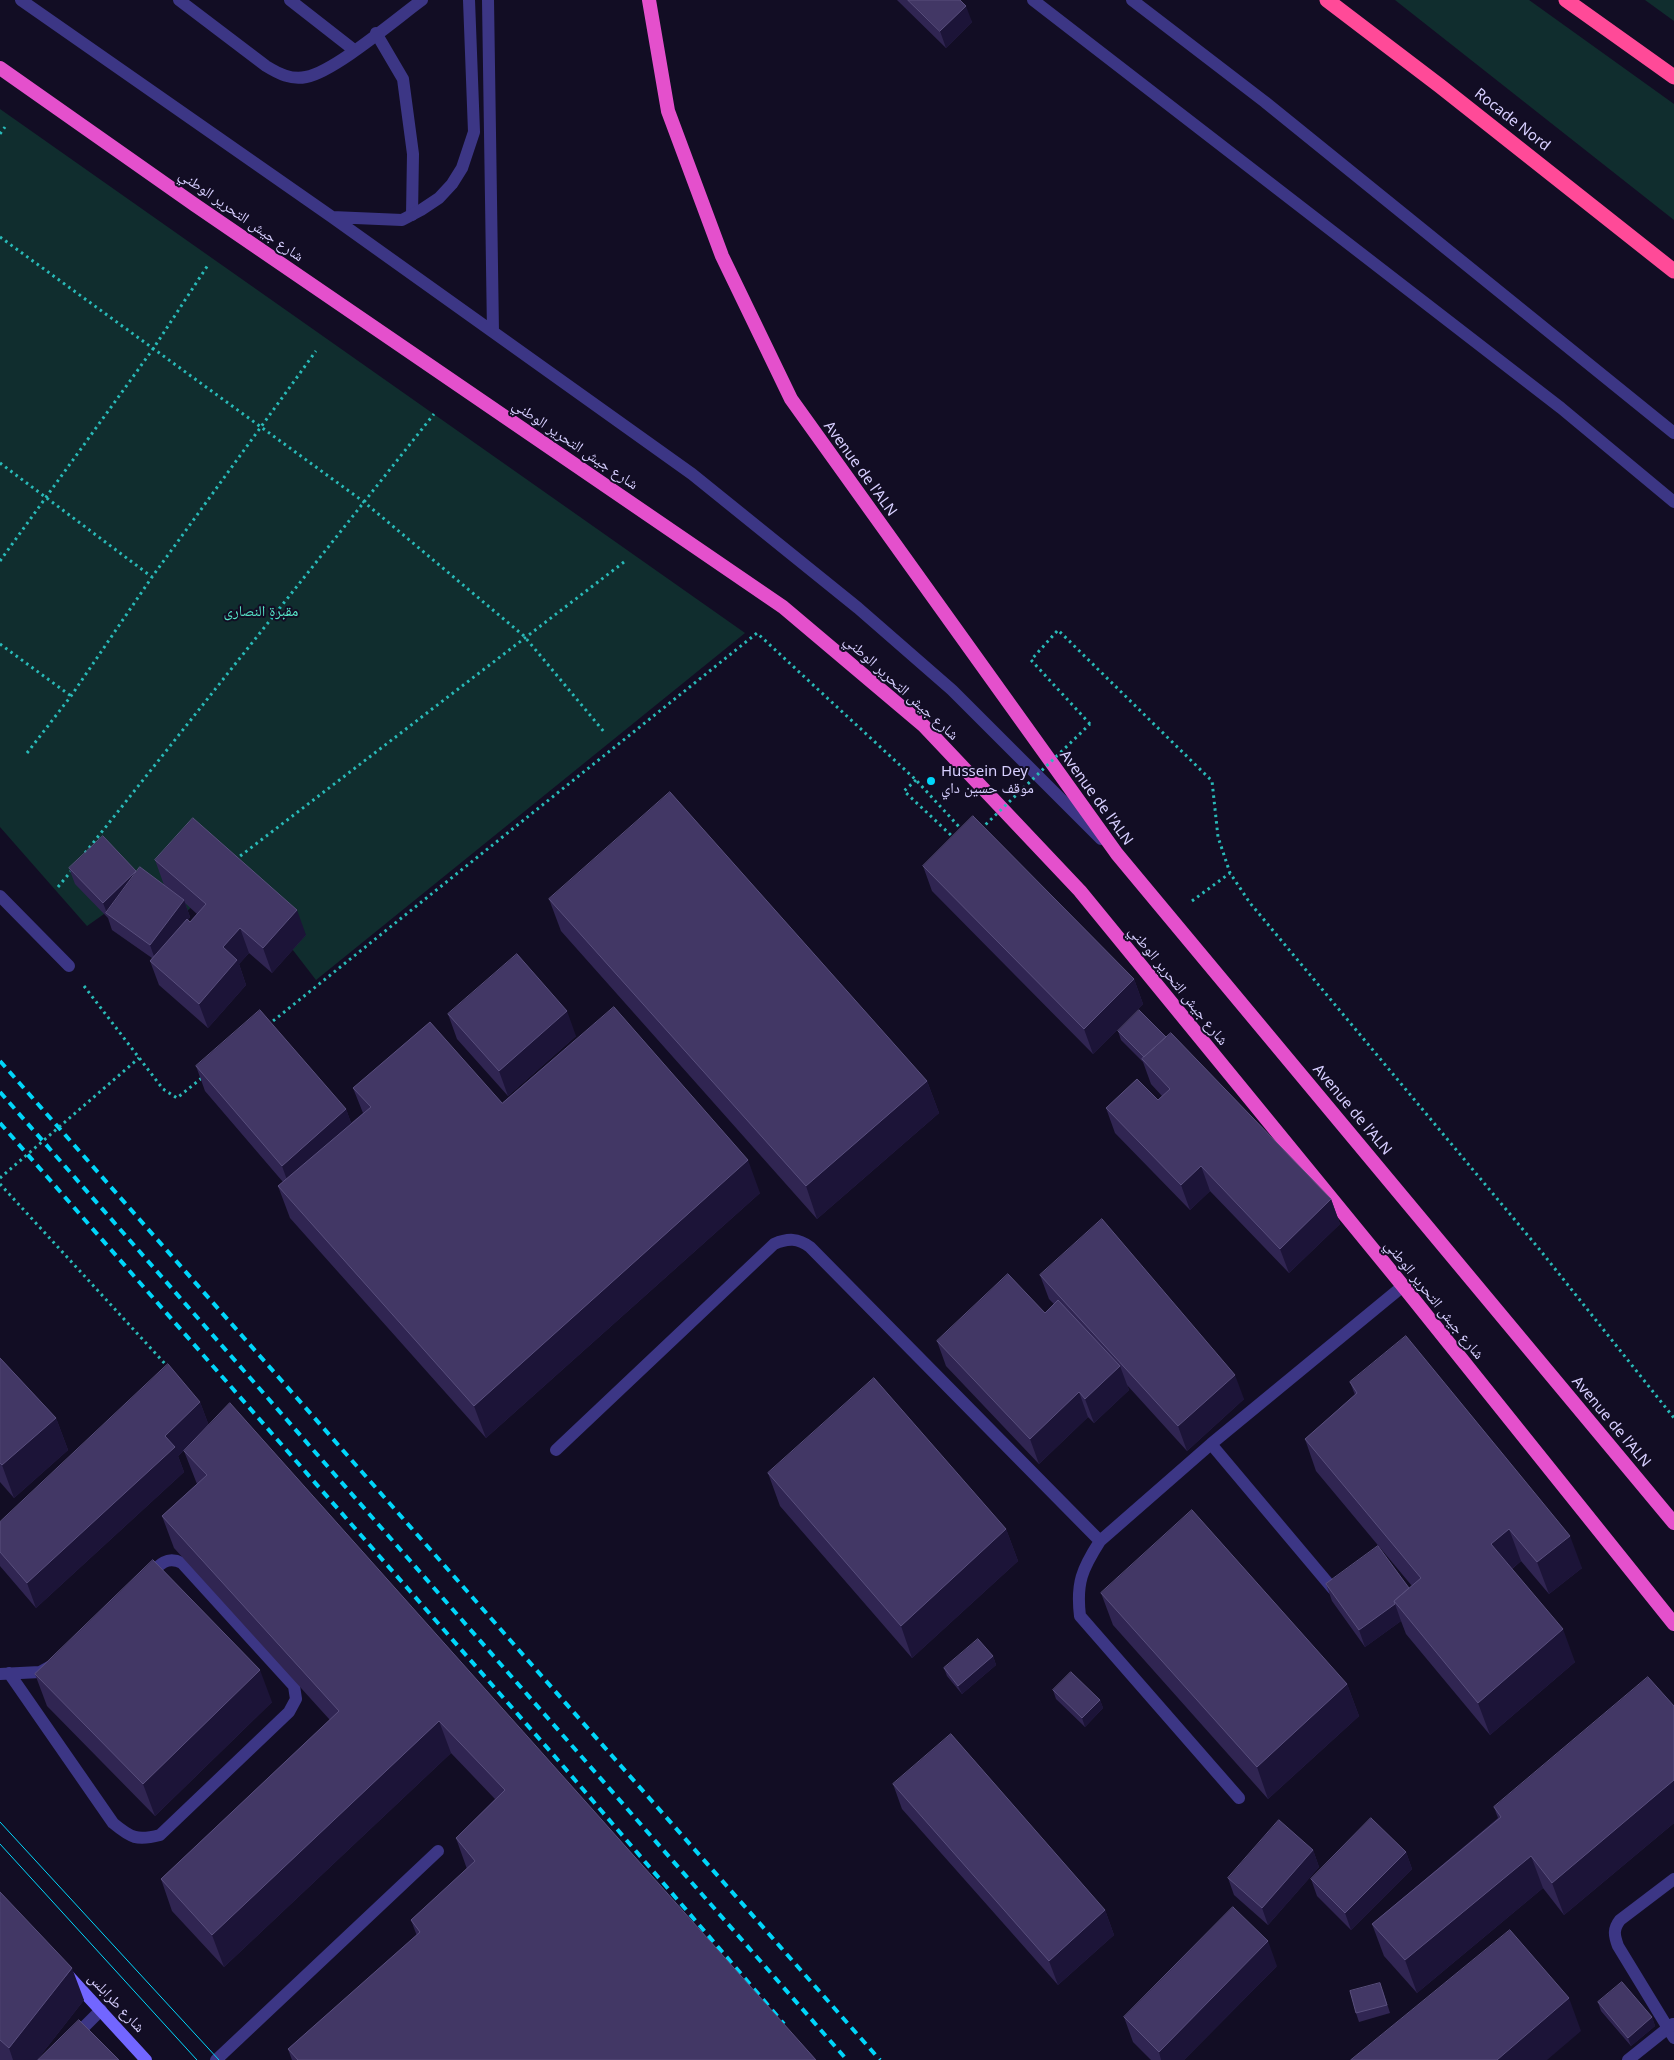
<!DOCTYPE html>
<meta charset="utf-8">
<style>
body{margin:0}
canvas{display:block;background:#120d24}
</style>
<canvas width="1674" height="2060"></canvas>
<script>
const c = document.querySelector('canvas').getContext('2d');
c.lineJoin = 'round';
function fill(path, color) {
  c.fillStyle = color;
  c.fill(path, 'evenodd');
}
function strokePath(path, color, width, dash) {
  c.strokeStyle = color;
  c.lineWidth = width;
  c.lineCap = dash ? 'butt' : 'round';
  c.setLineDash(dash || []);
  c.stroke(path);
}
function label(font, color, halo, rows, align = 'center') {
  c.font = font + ' "Noto Sans","Noto Naskh Arabic",sans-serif';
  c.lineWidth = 4;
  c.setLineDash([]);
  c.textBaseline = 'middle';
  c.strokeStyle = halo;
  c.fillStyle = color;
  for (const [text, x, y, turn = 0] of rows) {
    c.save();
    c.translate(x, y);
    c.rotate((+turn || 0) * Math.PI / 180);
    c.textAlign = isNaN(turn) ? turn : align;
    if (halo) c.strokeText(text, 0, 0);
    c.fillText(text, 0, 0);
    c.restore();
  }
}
fill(new Path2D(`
 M1395,0H1529L1674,104V220Z
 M1645,0H1674V21Z
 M0,109L745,633L316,980L232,871L159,936L121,902L87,926L0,827Z`), '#102d2e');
strokePath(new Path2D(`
 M0,134L5,127
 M0,237L364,502L524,636L605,733
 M0,463L152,577
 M0,561L153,349L208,265
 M0,644L71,696
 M1090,724L1031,660L1058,630L1212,781L1218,837L1230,873L1250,903L1540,1250L1674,1418
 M27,753L71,696L152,577L316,351
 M916,780L904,791L954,838
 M85,853L434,414
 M235,860L624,562
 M58,887L72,870
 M1192,901L1230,873
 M84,986L163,1089L177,1098L203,1077
 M268,1025L757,633L916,780L962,830
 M0,1184L168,1367`), '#29bab8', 3, [2.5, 4]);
strokePath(new Path2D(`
 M179,0L266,66C279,74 291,80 306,77C334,72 396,19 422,0
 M290,0L354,50
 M376,33L403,79L413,154L412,215
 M1211,1444L1333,1589
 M556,1450L774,1244C788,1238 798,1238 810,1247L1100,1541
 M9,1673L113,1823C131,1838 137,1841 160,1835L289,1712L296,1699L294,1686L182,1563C166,1555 158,1566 148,1577
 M0,1674L40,1672L51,1666
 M1239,1798L1080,1616C1076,1583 1082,1569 1100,1541L1211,1444L1403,1286
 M1674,1879L1620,1920C1613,1929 1614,1935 1618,1946L1674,2038
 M216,2060L438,1851
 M1628,2060L1673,2024`), '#3c3685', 12);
strokePath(new Path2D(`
 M0,896L69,966
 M51,2060L101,2010`), '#3c3685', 12);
strokePath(new Path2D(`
 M21,0L332,217L692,474L858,608L952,690L1101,839
 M488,0L493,332
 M1033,0L1561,408L1674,502
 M1132,0L1265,102L1674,433
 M332,217L402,220L421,210L439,198L452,184L462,168L474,132L469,0`), '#3c3685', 12);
strokePath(new Path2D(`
 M68,1975L146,2060`), '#7266ff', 12);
strokePath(new Path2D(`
 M649,0L668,111L722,256L791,399L1117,854L1674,1523
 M0,68L195,205L783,607L924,726L1080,891L1403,1286L1674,1624`), '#e450cc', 14);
strokePath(new Path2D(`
 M1327,0L1440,86L1674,271
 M1566,0L1674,77`), '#ff4a98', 15);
strokePath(new Path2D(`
 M0,1822L219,2060
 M0,1844L197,2060`), '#00d6fa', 1);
strokePath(new Path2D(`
 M0,1061L880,2060
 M0,1092L847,2060
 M0,1123L557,1759L784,2024`), '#00d6fa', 4, [8, 6]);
strokePath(new Path2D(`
 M981,829L1090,724
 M0,1178L139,1058`), '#29bab8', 3, [2.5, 4]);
fill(new Path2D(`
 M897,0H960L972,22L946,48Z
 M155,860L306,935L272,973L249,953L239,964L246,985L208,1028L159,985L150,961L152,958L112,930L108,918L75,884L69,868L136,871L171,891L164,885ZM185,903L197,914L190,922L188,920L190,917Z
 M923,866L1134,979L1143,1004L1093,1054L932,891Z
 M549,899L927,1081L939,1113L817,1219L561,931Z
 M448,1014L576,1036L508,1096L457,1039Z
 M1118,1031L1331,1199L1340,1224L1289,1273L1210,1191L1190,1210L1115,1133L1106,1108L1158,1100L1162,1096L1151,1084L1143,1062L1121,1040Z
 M196,1066L346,1109L351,1123L363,1113L353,1088L502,1103L760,1193L486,1438L290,1218L278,1186L283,1182L205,1091Z
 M1040,1275L1244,1399L1187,1451L1127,1385L1129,1390L1094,1423L1088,1417L1039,1464L946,1366L937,1341L1045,1313L1054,1304L1049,1299Z
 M0,1358L56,1418L68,1450L14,1498L0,1482Z
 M1350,1382L1582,1568L1549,1594L1521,1561L1512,1569L1575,1662L1490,1735L1406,1634L1401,1621L1365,1647L1332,1601L1326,1584L1409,1588L1412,1586L1316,1471L1305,1439L1355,1395Z
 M200,1402L209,1426L816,2060H292L288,2049L417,1936L411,1920L467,1869L456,1838L495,1799L451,1753L224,1967L172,1911L161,1879L330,1720L174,1548L162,1516L197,1484L184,1451L192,1443L178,1456L184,1472L36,1608L0,1566V1522Z
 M768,1473L1006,1529L1018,1561L912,1658L780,1506Z
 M1101,1593L1347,1684L1359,1716L1268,1799L1113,1625Z
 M993,1656L996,1665L962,1694L947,1676L944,1668Z
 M35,1674L272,1702L155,1816L47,1706Z
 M1053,1690L1100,1700L1103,1708L1085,1727L1056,1699Z
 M1674,1706V1823L1564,1915L1543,1888L1417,1993L1384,1956L1372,1924L1498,1818L1494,1807Z
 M893,1784L1105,1910L1114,1935L1058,1985L902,1809Z
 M1313,1850L1319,1867L1268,1925L1234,1895L1228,1878Z
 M1406,1852L1412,1869L1351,1930L1317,1896L1311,1879Z
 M0,1892L84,2000L37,2060H0Z
 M1277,1966L1184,2060H1151L1133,2042L1124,2017Z
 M1383,1991L1390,2013L1359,2022L1356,2013Z
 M1598,2002L1652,2017L1655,2026L1631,2046L1601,2011Z`), '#302552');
fill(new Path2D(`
 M966,6L972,22L946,48L940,31Z
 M136,871L142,888L107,913L103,903Z
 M184,900L190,917L156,962L150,945Z
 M297,910L306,935L272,973L263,948Z
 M240,928L249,953L239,964L246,985L208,1028L199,1004L223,947Z
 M1134,979L1143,1004L1093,1054L1084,1029Z
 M567,1011L576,1036L508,1096L499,1071Z
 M927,1081L939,1113L817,1219L806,1186Z
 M346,1109L355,1134L291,1191L282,1166Z
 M748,1160L760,1193L486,1438L474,1406Z
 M1201,1166L1210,1191L1190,1210L1181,1185Z
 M1331,1199L1340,1224L1289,1273L1280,1249Z
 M1120,1366L1129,1390L1094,1423L1085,1399Z
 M1235,1375L1244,1399L1187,1451L1178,1426Z
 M1079,1392L1088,1417L1039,1464L1030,1439Z
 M200,1402L209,1426L178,1456L184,1472L36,1608L27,1583L165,1436Z
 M56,1418L68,1450L14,1498L2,1465Z
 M1006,1529L1018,1561L912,1658L901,1626Z
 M1509,1529L1521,1561L1503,1576L1491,1544Z
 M1570,1536L1582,1568L1549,1594L1537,1562Z
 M1395,1604L1401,1621L1365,1647L1359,1630Z
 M1563,1629L1575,1662L1490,1735L1478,1703Z
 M993,1656L996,1665L962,1694L958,1686Z
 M260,1670L272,1702L155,1816L143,1784Z
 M1347,1684L1359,1716L1268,1799L1257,1767Z
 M1100,1700L1103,1708L1085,1727L1082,1718Z
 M439,1721L451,1753L224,1967L212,1935Z
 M1674,1780V1823L1564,1915L1552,1883Z
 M1313,1850L1319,1867L1268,1925L1262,1908Z
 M1406,1852L1412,1869L1351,1930L1345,1913Z
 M1531,1856L1543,1888L1417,1993L1405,1960Z
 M1105,1910L1114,1935L1058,1985L1049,1961Z
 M1268,1941L1277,1966L1184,2060H1161L1159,2052Z
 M72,1968L84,2000L37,2060H13L9,2048Z
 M1569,1998L1581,2031L1547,2060H1497Z
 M1652,2017L1655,2026L1631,2046L1628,2038Z`), '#1c1438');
const building = new Path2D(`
 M908,0H960L966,6L940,31Z
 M670,792L927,1081L806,1186L549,899Z
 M973,816L1134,979L1084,1029L923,866Z
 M193,818L297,910L263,948L240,928L223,947L237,960L199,1004L150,961L187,919L190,922L206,904L155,860Z
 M103,836L136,871L103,903L69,868Z
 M140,867L184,900L150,945L106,913Z
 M517,954L567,1011L499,1071L448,1014Z
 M614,1007L748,1160L474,1406L278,1186L371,1107L353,1088L430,1022L502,1103Z
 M260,1010L346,1109L282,1166L196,1066Z
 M1139,1010L1166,1037L1144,1057L1118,1031Z
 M1171,1033L1331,1199L1280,1249L1201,1166L1181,1185L1106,1108L1137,1079L1158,1100L1170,1089L1142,1059Z
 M1102,1219L1235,1375L1178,1426L1040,1275Z
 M1008,1274L1045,1313L1058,1300L1120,1366L1085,1399L1079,1392L1030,1439L937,1341Z
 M1406,1336L1570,1536L1537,1562L1509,1529L1491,1544L1563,1629L1478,1703L1394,1601L1421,1578L1305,1439L1357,1393L1350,1382Z
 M0,1358L56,1418L2,1465L0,1463Z
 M168,1364L200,1402L165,1436L175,1447L27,1583L0,1552V1522Z
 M874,1378L1006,1529L901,1626L768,1473Z
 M230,1403L816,2060H298L288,2049L420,1932L411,1920L475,1861L456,1838L505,1790L439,1721L212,1935L161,1879L339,1711L162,1516L207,1475L184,1451Z
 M1192,1510L1347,1684L1257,1767L1101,1593Z
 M1378,1546L1409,1588L1394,1601L1395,1604L1359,1630L1326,1584Z
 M153,1560L260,1670L143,1784L35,1674Z
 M978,1639L993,1656L958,1686L944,1668Z
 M1071,1672L1100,1700L1082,1718L1053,1690Z
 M1648,1677L1674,1706V1780L1552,1883L1531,1856L1405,1960L1372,1924L1501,1817L1494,1807Z
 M951,1734L1105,1910L1049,1961L893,1784Z
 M1371,1818L1406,1852L1345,1913L1311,1879Z
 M1279,1820L1313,1850L1262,1908L1228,1878Z
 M0,1892L72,1968L9,2048L0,2040Z
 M1233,1907L1268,1941L1159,2052L1124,2017Z
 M1510,1930L1569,1998L1497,2060H1351Z
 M1622,1982L1652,2017L1628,2038L1598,2002Z
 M1380,1983L1387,2005L1356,2013L1350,1991Z
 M79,2020L119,2060H38Z`);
fill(building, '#423765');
strokePath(building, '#594f7d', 1);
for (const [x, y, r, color] of [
 [931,781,5,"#00d6fa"]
]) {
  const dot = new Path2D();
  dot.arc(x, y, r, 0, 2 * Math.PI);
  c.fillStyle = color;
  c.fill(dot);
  strokePath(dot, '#120d24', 2);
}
label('15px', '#d7cfff', '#120d24', [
 ["Rocade Nord",1512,120,38],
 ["شارع جيش التحرير الوطني",241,216,35],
 ["شارع جيش التحرير الوطني",575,445,34],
 ["Avenue de l'ALN",860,469,54],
 ["شارع جيش التحرير الوطني",901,688,42],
 ["Avenue de l'ALN",1096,798,54],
 ["شارع جيش التحرير الوطني",1178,986,51],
 ["Avenue de l'ALN",1352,1110,50],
 ["شارع جيش التحرير الوطني",1434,1300,51],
 ["Avenue de l'ALN",1611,1422,50],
 ["شارع طرابلس",116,2003,47]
]);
label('15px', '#56e5c8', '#120d24', [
 ["مقبرة النصارى",261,612]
]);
label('15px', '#d7cfff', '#120d24', [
 ["Hussein Dey",941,772],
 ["موقف حسين داي",941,789]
], 'left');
</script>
